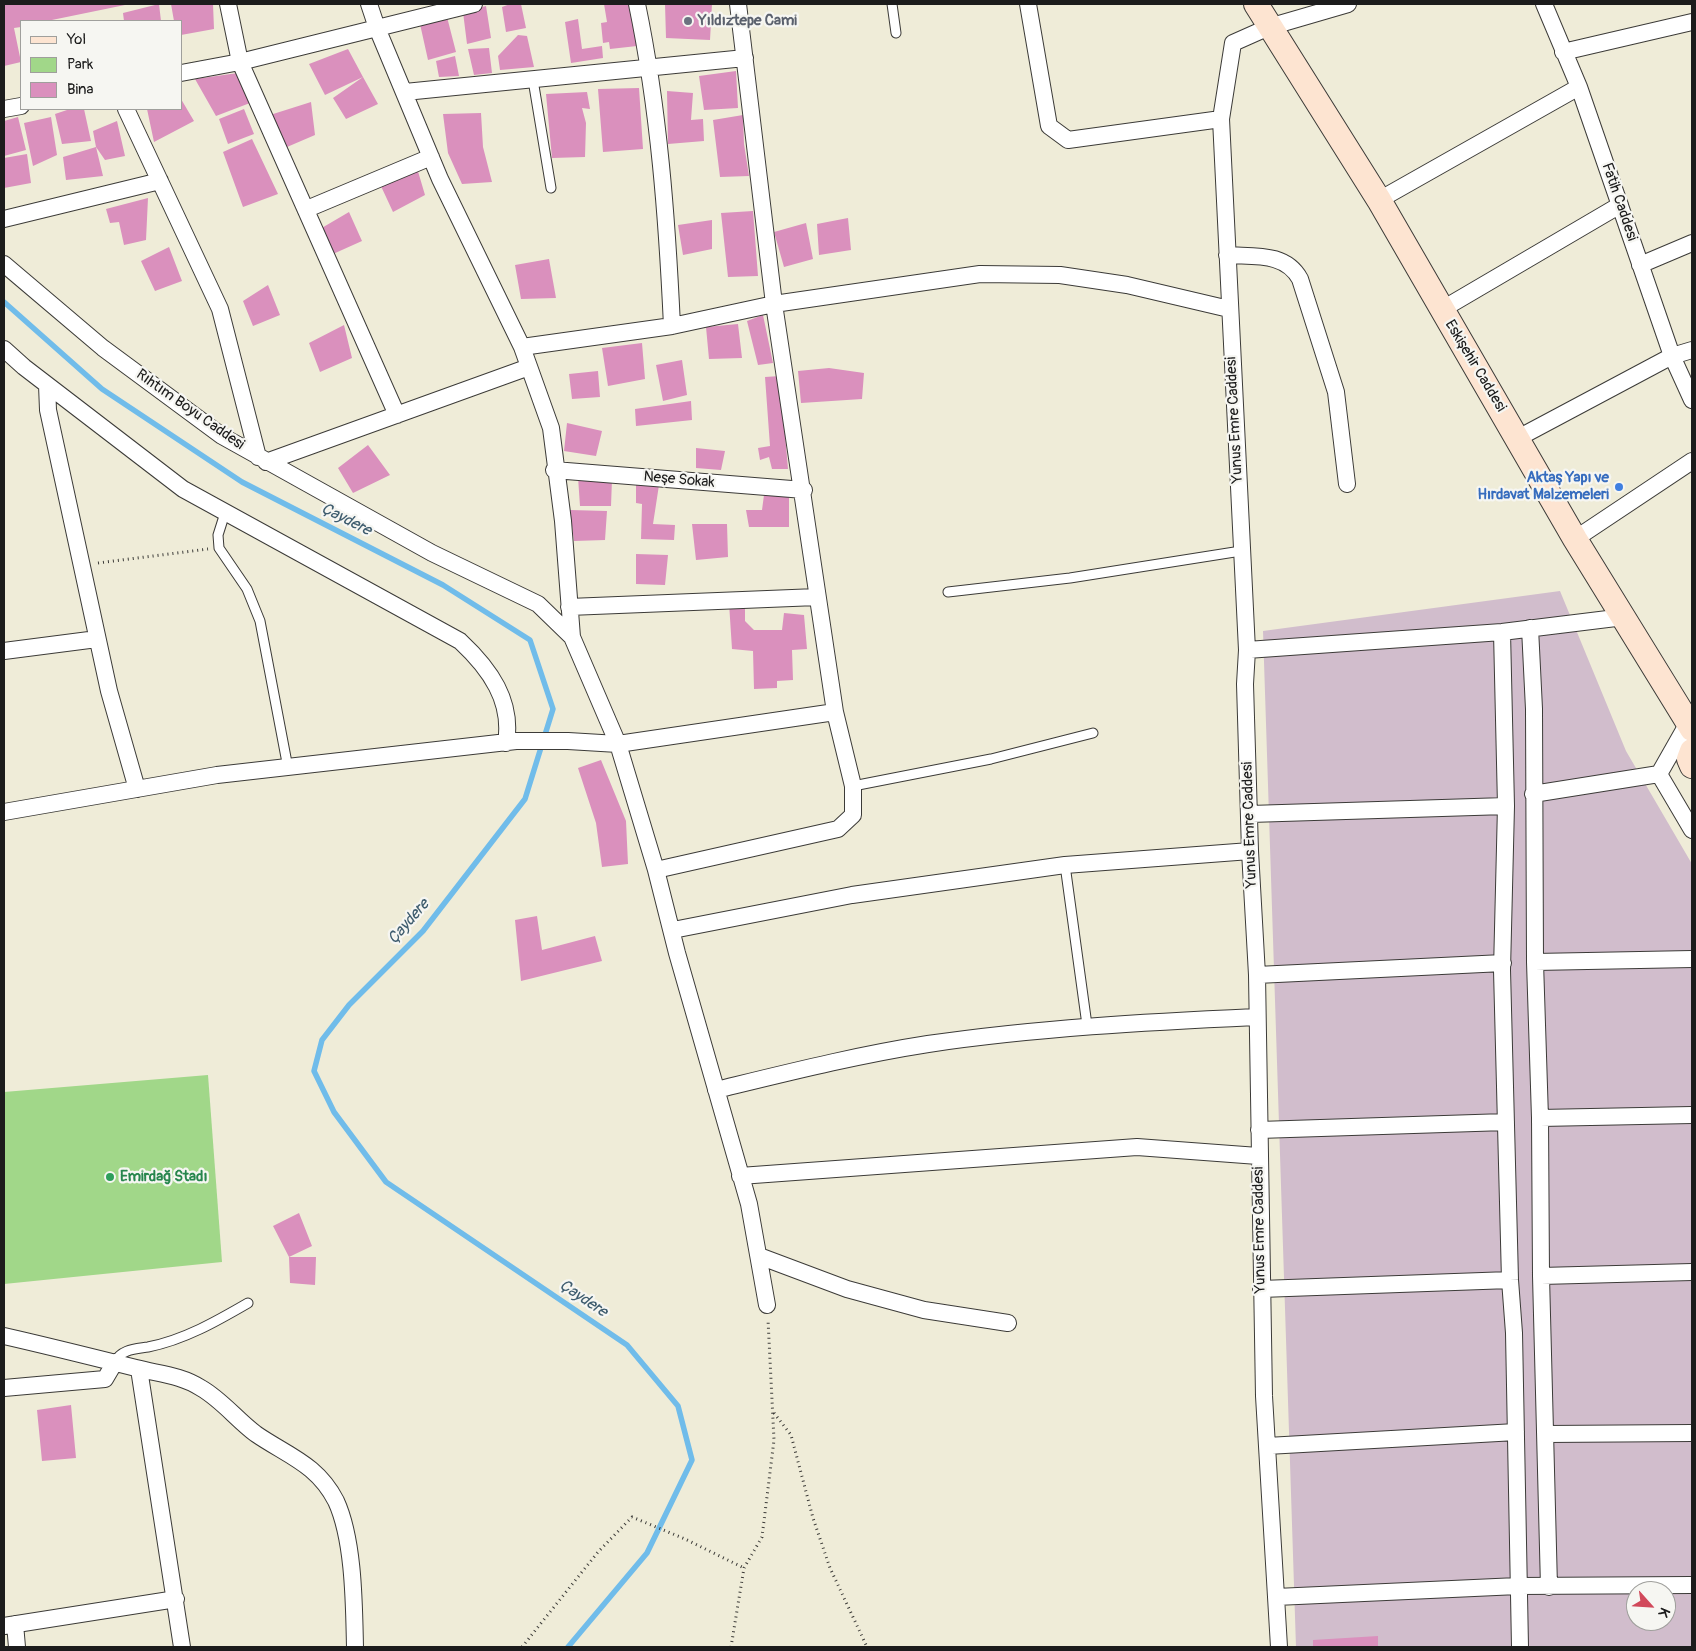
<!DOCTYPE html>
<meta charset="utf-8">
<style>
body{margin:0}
#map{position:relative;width:1696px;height:1651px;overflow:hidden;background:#efecd8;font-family:Pangolin,sans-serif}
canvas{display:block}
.frame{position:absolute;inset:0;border:5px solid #1c1c1c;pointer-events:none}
.legend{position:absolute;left:20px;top:20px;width:162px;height:90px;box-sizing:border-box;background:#f6f6f2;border:1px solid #9f9f9c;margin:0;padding:6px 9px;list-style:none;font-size:15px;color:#1c1c1c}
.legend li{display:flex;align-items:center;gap:10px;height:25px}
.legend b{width:25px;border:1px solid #9f9f9c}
.north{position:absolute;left:1626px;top:1581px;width:50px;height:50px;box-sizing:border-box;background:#f6f6f2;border:1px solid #9f9f9c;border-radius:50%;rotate:116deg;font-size:14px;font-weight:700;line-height:20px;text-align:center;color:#1c1c1c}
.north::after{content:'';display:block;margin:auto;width:18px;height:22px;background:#d1495b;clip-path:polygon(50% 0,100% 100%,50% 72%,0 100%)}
</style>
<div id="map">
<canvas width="1696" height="1651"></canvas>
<div class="frame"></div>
<ul class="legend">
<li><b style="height:6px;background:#fde4d1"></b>Yol</li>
<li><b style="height:14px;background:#a1d789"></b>Park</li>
<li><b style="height:14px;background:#da90bd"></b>Bina</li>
</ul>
<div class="north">K</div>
</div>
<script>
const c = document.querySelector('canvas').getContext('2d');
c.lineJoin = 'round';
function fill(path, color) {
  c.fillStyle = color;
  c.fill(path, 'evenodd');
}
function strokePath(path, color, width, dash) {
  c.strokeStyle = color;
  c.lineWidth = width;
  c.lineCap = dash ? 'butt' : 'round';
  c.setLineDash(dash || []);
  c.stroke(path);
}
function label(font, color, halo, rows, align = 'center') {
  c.font = font + ' Pangolin,sans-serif';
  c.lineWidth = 4.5;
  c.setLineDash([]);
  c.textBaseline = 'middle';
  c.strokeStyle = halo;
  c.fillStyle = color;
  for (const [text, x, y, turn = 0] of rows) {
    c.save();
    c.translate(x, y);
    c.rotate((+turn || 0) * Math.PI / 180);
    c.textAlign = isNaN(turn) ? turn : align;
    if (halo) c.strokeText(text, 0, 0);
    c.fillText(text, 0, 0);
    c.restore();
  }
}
fill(new Path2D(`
 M1560,591L1626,751L1692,864V1647H1296L1263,631ZM1636,1591H1666V1621H1636Z`), '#d1bdcc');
fill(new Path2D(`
 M208,1075L222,1262L4,1284V1092Z`), '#a1d789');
strokePath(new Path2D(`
 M4,302L102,389L242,482L443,585L530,640L553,709L525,799L423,931L349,1005L322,1040L314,1071L334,1112L386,1182L627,1345L678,1406L692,1460L647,1553L568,1647`), '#70bcea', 5.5);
fill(new Path2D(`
 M4,4H125V5L47,21H21V27L14,28L21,62L4,66Z
 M159,4L161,21H124L123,13Z
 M171,4H213L214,29L181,35V21H174Z
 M510,4H521L526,28L506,32L502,7Z
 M604,4H632L637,46L610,49L609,42L603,43L601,23L607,22Z
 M665,4H712L710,40L666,38Z
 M486,6L491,38L467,44L463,12Z
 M447,17L456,52L428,60L420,24Z
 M578,19L582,49L602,46L603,58L571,63L565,22Z
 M518,35L527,36L534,67L500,70L498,56Z
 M489,48L492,73L474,75L468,49Z
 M348,49L363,77L325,95L309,64Z
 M455,56L459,76L439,77L436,61Z
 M736,71L738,108L704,110L699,76Z
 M238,73L250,103L216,116L195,79Z
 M363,77L378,104L346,119L333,98Z
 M639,88L643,149L603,152L598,89Z
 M667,91L693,93L691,120L703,119L704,141L668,144Z
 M587,92L590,109L582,108L586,123L585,157L552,158L546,94Z
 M181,99L194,121L154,142L147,109H181Z
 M311,102L315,135L287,147L270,115Z
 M70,109H84L91,141L62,144L55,114Z
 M244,109L254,134L228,144L219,119Z
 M481,113L483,147L492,182L462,184L448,153L443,114Z
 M743,115L744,144L749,176L720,177L713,120Z
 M18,117L26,150L4,156V121Z
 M51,117L57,155L33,166L24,123Z
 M117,121L125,156L105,160L96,147L93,131Z
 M252,139L278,194L243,207L223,152Z
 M96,147L103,176L66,180L63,157Z
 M27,154L31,183L4,188V158Z
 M417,168L425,195L393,212L380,184Z
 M148,198L146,240L124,245L119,222L110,223L106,209Z
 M753,211L758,276L728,277L721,213Z
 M349,212L362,241L333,254L320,229Z
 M848,218L851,250L819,255L817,224Z
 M712,220V249L683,255L678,225Z
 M806,223L813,259L784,267L774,232Z
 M169,247L182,281L155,291L141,261Z
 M549,259L556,298L521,299L515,265Z
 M268,285L280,315L253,326L243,301Z
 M763,315L773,363L758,365L747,321Z
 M738,324L742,358L709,359L706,327Z
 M344,325L352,358L320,372L309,343Z
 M642,343L645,379L608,386L602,348Z
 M682,360L687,395L663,401L656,365Z
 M829,368L864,373L862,399L801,403L798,371Z
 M598,371L600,397L572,399L569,374Z
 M780,376L788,469H772L769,457L760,460L758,448L770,446L765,377Z
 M691,401L692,420L636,426L635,409Z
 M567,423L602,431L596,456L564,451Z
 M368,445L390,475L353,493L338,468Z
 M696,448L725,451L721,470L696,468Z
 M578,477L612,479L611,506H580Z
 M636,484L659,485L653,524L675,525L674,540L641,539L642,504L636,503Z
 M764,495L789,497V527H749L746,510H762Z
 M570,510L607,511L605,540L574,541Z
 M692,524H727L728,557L696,560Z
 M636,554L668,555L665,585L636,584Z
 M745,602V621L754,630H782L784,613L804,615L807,649L792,650L793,680L777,681V688L754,689L753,651L732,649L729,603Z
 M601,760L626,821L628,864L602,867L596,823L578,768Z
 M537,916L542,950L595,936L602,961L521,981L515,920Z
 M299,1213L312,1246L289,1257L273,1226Z
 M289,1257H316L315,1285L290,1283Z
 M71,1405L76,1458L42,1461L37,1410Z
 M1378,1636V1647H1313V1640Z`), '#da90bd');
const lane = new Path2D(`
 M892,4L896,33
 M533,80L551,188
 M225,513L218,535L219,548L247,589L260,621L288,768
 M948,592L1070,578L1241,551
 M853,786L991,759L1093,733
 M1065,865L1087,1025
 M115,1362C121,1349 136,1349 148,1347C184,1340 217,1321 248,1303`);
const street = new Path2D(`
 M228,4L240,62L397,415
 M369,4L377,28L440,179L522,347L551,428L563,521L572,637L618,744L656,870L677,953L749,1204L767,1305
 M637,4C659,110 667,218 672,326
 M1028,4L1049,126L1068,140L1221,119
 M1544,4L1579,87L1672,356L1692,400
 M1563,52L1692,22
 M181,73L240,62L474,4
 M405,92L745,58
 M4,109L21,106
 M126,109L220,309L258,457
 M1379,200L1579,87
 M307,209L431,157
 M4,219L160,181
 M1227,255C1254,257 1285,252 1300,279L1336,392L1347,484
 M4,264L103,348L222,436L432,553L538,604L572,637
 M1640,265L1692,243
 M1441,310L1620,205
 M522,347L672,326L774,304L980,274L1060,275L1127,285L1229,309
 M4,349L24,367L183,489L460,641C490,669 513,701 506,743
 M47,385L48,410L109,691L137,789
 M1518,438L1672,356L1692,350
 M266,462L529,367
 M554,470L804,490
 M1575,539L1692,461
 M569,607L817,597
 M1530,628L1534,709L1535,962L1540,1118L1541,1276L1549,1587
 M1502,632L1506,806L1502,970L1510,1280L1514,1333L1520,1647
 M1247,650L1502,632L1624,617
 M4,651L97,639
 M1659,774L1692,830
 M1533,794L1659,774L1688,723
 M4,812L217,775L516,741H568L618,744L835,712
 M1250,814L1506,806
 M656,870L838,829L853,815V786L835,712L774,304L738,4
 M673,930L852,895L1065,865L1250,851
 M1535,962L1692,959
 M1257,975L1503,963
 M716,1090C786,1073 857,1055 928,1044C1037,1028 1146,1022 1256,1017
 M1540,1118L1692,1115
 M1259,1130L1506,1122
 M740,1176L1137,1147L1258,1156
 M759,1256L847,1289L924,1310L1008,1323
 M1541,1276L1692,1272
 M1261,1289L1510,1280
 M4,1336C48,1346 92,1357 136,1368C159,1374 181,1375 201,1388C222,1400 237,1420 256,1434C288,1456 317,1464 336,1501C354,1540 354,1605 355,1647
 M139,1369L182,1647
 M4,1388L105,1379L115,1362
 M1546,1434L1692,1433
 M1267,1446L1516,1432
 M1276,1597L1518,1586L1692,1585
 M15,1624L17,1647
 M4,1626L176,1599
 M1279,1647L1264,1396L1257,975L1250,851L1245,684L1247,650L1221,119L1233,43L1269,27L1348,4`);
const secondary = new Path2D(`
 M1256,4L1379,200L1575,539L1692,729
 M1692,751L1689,759L1692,766`);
strokePath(lane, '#3c3b38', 11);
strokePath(street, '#3c3b38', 18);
strokePath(secondary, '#3c3b38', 26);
strokePath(new Path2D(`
 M98,563L208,549
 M774,1413L791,1435L813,1518L830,1568L867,1647
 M522,1647L598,1552L632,1517L685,1539L744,1568
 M731,1647L744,1568L762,1537L774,1440L768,1320`), '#3c3b38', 3, [1, 4]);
strokePath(lane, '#fff', 9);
strokePath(street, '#fff', 16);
strokePath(secondary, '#fde4d1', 24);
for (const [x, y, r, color] of [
 [688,21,5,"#6b7280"],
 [1619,487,5,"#3f7fe0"],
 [110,1177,5,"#2e9e5b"]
]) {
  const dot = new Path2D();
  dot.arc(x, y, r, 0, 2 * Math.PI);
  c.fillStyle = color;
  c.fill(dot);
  strokePath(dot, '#f6f6f2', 2);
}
label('bold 15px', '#5b616d', '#f6f6f2', [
 ["Yıldıztepe Cami",698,21]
], 'left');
label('15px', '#1c1c1c', '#f6f6f2', [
 ["Fatih Caddesi",1619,202,71],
 ["Eskişehir Caddesi",1475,366,59],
 ["Rıhtım Boyu Caddesi",190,410,35],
 ["Yunus Emre Caddesi",1235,420,-93],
 ["Neşe Sokak",679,480,5],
 ["Yunus Emre Caddesi",1250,825,-92],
 ["Yunus Emre Caddesi",1260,1230,-91]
]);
label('bold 15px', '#366cbe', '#f6f6f2', [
 ["Aktaş Yapı ve",1609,478],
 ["Hırdavat Malzemeleri",1609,495]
], 'right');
label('bold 15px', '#27864d', '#f6f6f2', [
 ["Emirdağ Stadı",120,1177]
], 'left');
label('italic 16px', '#3e5c6e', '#f6f6f2', [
 ["Çaydere",346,520,27],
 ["Çaydere",409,922,-49],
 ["Çaydere",583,1299,34]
]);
</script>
